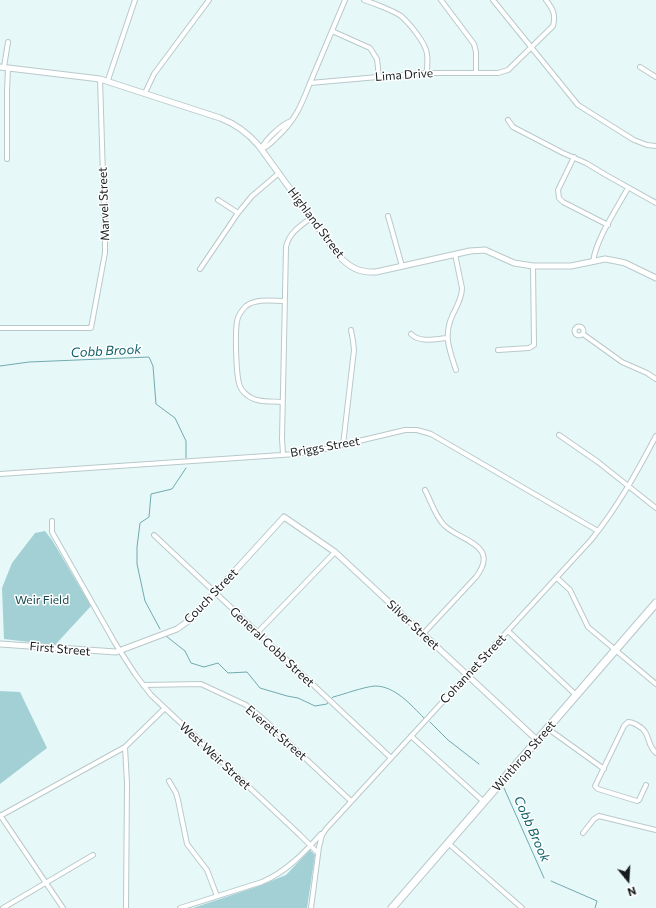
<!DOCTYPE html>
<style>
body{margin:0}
#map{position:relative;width:656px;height:908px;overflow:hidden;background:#e7f8f9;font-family:Commissioner,sans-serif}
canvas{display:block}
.north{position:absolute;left:608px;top:860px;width:40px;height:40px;-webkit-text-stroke:3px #fff;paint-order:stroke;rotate:162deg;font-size:11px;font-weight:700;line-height:16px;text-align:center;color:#171d1e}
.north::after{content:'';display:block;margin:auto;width:14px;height:18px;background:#171d1e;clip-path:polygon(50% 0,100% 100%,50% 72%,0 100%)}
</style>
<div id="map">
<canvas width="656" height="908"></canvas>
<div class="north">N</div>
</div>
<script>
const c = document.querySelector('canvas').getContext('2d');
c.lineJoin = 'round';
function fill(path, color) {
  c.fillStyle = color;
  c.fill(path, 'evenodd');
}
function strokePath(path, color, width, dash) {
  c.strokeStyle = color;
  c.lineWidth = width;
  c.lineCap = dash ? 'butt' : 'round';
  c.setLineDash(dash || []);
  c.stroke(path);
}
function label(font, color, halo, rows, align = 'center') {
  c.font = font + ' Commissioner,sans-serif';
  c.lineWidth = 3;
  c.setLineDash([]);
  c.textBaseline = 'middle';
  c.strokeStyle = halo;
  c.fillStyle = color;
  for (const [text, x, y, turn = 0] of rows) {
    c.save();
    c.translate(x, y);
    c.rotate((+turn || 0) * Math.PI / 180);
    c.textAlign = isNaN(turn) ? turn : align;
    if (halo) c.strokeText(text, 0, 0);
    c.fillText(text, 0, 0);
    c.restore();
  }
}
fill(new Path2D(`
 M45,531L52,540L91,606L55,645L4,639L2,588L12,563L35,533Z
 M0,691L20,692L47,748L0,784Z
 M310,850L315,855L307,908H193L259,886L286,875Z`), '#a3d0d4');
strokePath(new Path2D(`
 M0,366L29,362L149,357L153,366L156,404L175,418L186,441V458
 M160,629L145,601L137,564V547L140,523L149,517L151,494L172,489L186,468
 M166,636L185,651L191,663L204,667L218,663L228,673L247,672L260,688L287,696L298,698L315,706L327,704L329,701
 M331,699L333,697C345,694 363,687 375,686C395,686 411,705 424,718
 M430,722L448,740L479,764
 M504,788L544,878
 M551,881L597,901L595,908`), '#70aaaf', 1);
const minor = new Path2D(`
 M364,0C373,3 394,11 401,16C409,23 426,43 427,54C428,60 427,66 427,72
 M441,0L474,44L476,52V73
 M493,0L578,105L634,140L647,145L656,146
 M332,31L370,48L377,59L379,77
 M4,67L8,42
 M640,67L656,77
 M108,80L135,0
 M310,83L345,0
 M145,93L154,74L209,0
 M508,120L513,127L563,153L586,163L606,175L656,203
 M261,149C268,147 271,143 276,138C295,121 301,106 310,83L423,73H498L508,70L553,26C556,15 553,9 546,0
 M261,149C265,140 282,124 291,121
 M574,157L558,190L559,198L563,202L608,225
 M7,159V91L8,68
 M218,200L238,213
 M388,216L402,266
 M455,254L462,288C462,298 457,306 453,314C443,335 449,349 456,370
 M593,262C596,239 617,208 628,188
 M200,269L238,213L252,196L279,173
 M574.5 331a4.5 4.5 0 1 1 9 0a4.5 4.5 0 1 1-9 0Z
 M0,328H91L105,253V241L100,79
 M411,334C420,343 435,339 447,338
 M583,334L622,362L647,373L656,379
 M498,350L529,348L534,345L533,266
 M282,402C271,401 256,403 247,395C243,392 240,388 239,383C236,372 235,333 237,321C238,316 242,310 246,306C257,298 273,301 285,301
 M559,435L598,462L656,508
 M343,445L354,350L353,341L351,330
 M283,454L282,439L286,247C289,233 300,226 311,218
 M0,474L296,454L321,450L405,430H417L431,434L598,531
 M52,521V532L115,643L135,674L151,695L300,835L318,853
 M154,535L391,758
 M557,578L570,590L588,627L656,684
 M508,631L576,695
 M257,633L335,552
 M423,634L476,577C501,544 459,541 444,525C435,516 431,501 425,490
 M143,685L201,684L246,705L261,717L351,801
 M547,728L604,769
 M411,736L484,802
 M125,747L127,783L126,908
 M169,781L176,793L178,800L187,844L207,870L217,896
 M646,785L639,800L637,801L598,789L595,786L624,726L628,722C632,722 633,723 637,725C652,733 645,743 656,753
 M0,815L63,908
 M0,816L125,747L164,709
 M583,833L594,819L599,816L656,830
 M448,843L522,908
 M3,908L93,855
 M180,908L262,882C286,872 304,853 321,834
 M311,908L319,847L322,835L326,829L591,540C617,508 637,472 656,436`);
const tertiary = new Path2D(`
 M0,67L100,79L220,118C236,124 248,133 259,146L338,255C349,267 359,273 376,272L470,251L485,250L514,263L533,266H571L605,259L616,261L625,263L656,278
 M0,644L116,652L177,629L191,619L284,517L335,552L537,740`);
const trunk = new Path2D(`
 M392,908L656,603`);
strokePath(minor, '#b9c9ca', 6);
strokePath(tertiary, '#b9c9ca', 7);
strokePath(trunk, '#b9c9ca', 9);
strokePath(minor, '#fff', 4);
strokePath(tertiary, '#fff', 5);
strokePath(trunk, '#fff', 7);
label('12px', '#171d1e', '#fff', [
 ["Lima Drive",404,75,-4],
 ["Marvel Street",104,204,-92],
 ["Highland Street",316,223,53],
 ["Briggs Street",325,447,-10],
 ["Couch Street",211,596,-46],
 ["Silver Street",413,625,43],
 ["General Cobb Street",272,647,43],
 ["First Street",60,649,5],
 ["Cohannet Street",473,669,-47],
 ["Everett Street",276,733,41],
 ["West Weir Street",215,756,43],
 ["Winthrop Street",524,756,-49]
]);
label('12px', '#13494d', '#fff', [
 ["Weir Field",42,600]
]);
label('italic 13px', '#0e6167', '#fff', [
 ["Cobb Brook",106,351,-3],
 ["Cobb Brook",532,829,66]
]);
</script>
